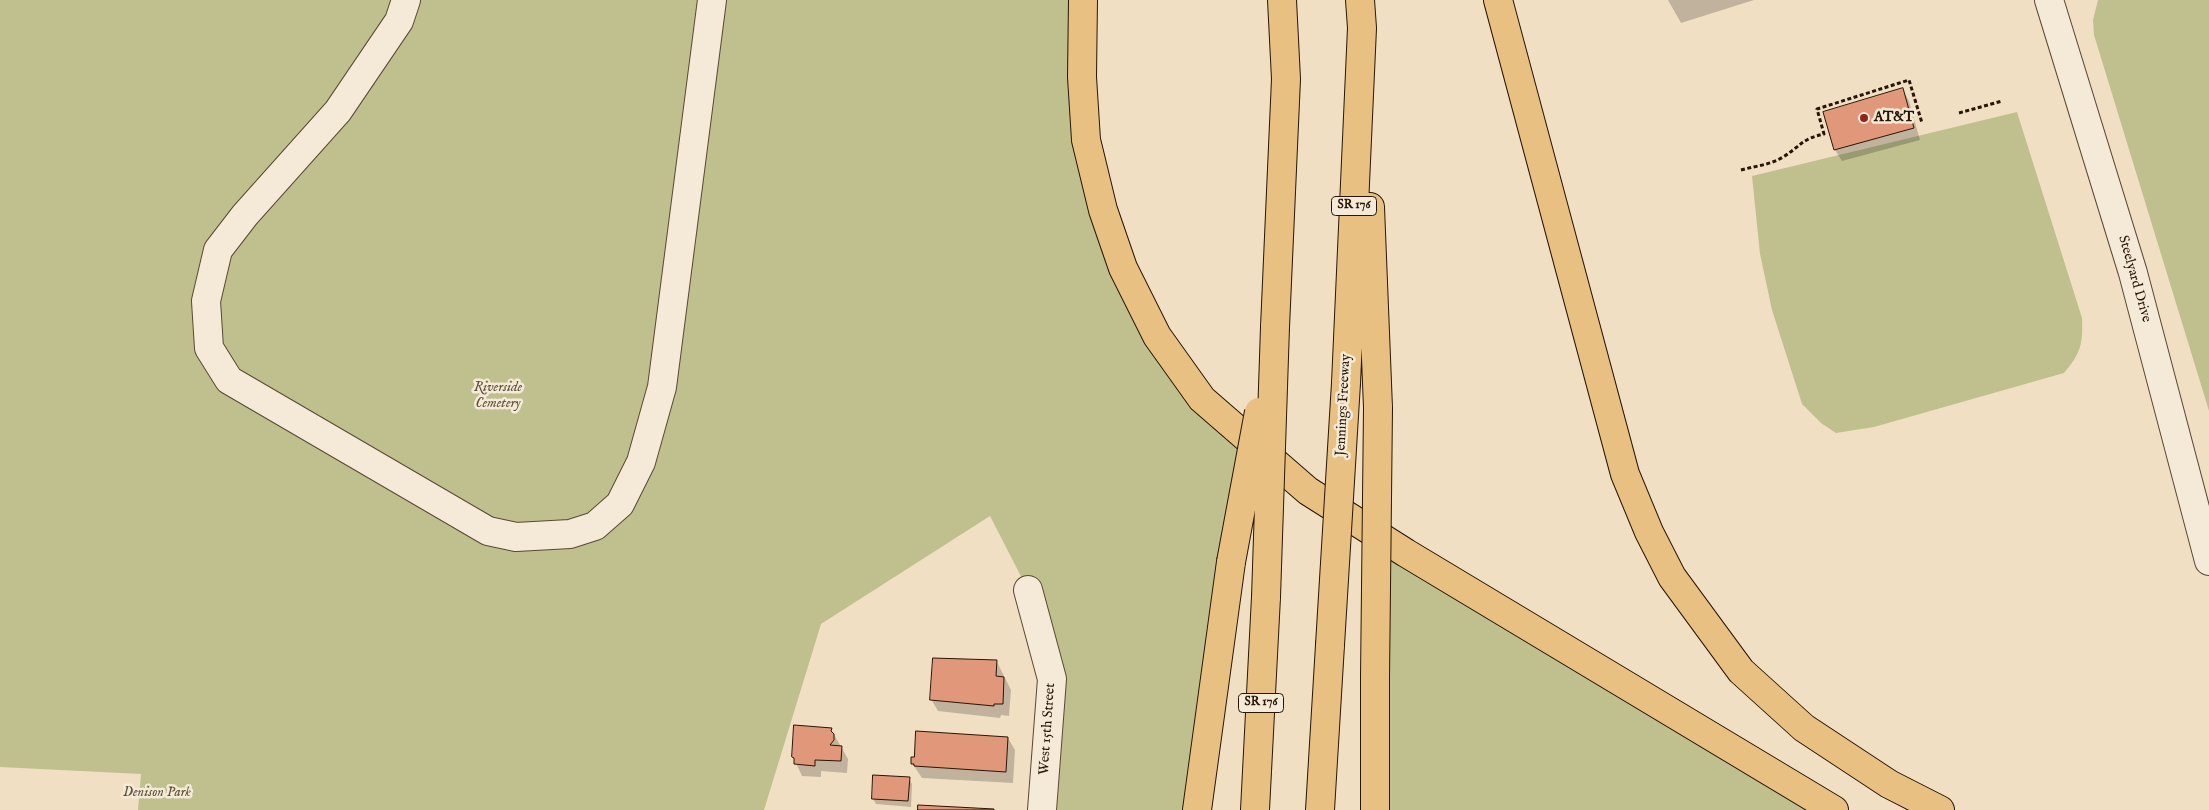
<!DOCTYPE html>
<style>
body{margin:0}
canvas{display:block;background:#f0dfc3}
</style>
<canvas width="2209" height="810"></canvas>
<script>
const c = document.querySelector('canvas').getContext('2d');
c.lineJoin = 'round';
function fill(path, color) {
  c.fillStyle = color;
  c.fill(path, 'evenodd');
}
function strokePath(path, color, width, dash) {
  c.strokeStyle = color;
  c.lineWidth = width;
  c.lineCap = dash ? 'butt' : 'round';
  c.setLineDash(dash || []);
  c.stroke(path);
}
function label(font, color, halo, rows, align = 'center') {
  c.font = font + ' "IM FELL English",serif';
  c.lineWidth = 5;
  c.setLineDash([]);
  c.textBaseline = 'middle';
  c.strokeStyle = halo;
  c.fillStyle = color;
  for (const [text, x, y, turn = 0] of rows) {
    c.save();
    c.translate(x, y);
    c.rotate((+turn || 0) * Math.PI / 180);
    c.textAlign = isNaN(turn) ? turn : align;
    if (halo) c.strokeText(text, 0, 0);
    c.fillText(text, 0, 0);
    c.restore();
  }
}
fill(new Path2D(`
 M0,0H1083L1082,77L1123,268L1250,463L1197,810H1042L1052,679L1028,590L990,516L821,624L764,810H138L141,774L0,767Z
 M2098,0H2209V411L2094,35L2093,20Z
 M2017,112L2082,318C2083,344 2081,353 2064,373L1874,427L1836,433L1821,423L1802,404L1772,310L1760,254L1752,176Z
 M1379,536L1834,810H1375Z`), '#c0c08f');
fill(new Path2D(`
 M1668,0H1754L1681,23Z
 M1903,90L1909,101L1920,140L1842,161L1835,150Z
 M997,662L1011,690L1009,716L1001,715L1000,718L938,711L931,699Z
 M831,729L848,759L847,773L821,771V777L802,776L793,757Z
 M1008,738L1015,750L1013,783L922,778L912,763Z
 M909,778L912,784L911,807L876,804L873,799Z`), '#0003');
const building = new Path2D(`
 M1903,88L1914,128L1834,150L1823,112Z
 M933,658L997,660L996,676L1004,677L1003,704H994V706L930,700Z
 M794,725L832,728L831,731L834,734V740L830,745L842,746L841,761L815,760V766L794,764V758L792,757Z
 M916,731L1008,737L1006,772L914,766V764H911V757H914Z
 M873,775L910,777L908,801L872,799Z
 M918,805L994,809V810H918Z`);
fill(building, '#e1977a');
strokePath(building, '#271505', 1);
const minor = new Path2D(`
 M406,0L399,21L338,111L245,215L218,250L206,301L209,348L229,380L488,531L516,537L570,534L595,526L620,504L641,462L662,387L712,0
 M2049,0L2133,273L2209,561
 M1028,590L1052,679L1042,810`);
const highway = new Path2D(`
 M1083,0L1082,77L1086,140L1103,210L1123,268L1157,336L1202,399L1308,491L1406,553L1834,810
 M1498,0L1625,474L1649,532L1672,577L1741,671L1804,728L1889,784L1940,810
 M1370,207L1378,408
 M1275,327L1286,79L1282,0
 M1346,383L1362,28L1360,0
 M1197,810L1231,562
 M1255,810L1266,597
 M1320,810L1330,645
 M1375,810V677`);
strokePath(minor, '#594834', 30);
strokePath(highway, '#271505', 30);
strokePath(new Path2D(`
 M1959,113L2002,101
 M1741,170C1755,166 1770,165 1783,157C1801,146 1801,139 1824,134L1817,109L1909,80L1922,123`), '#271505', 3, [4, 2.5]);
strokePath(minor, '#f5ead8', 28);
strokePath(highway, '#e8c082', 28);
const highwayBridge = new Path2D(`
 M1231,562L1259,412
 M1266,597L1275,327
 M1330,645L1346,383
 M1375,677L1378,408`);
strokePath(highwayBridge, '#271505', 30, []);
strokePath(highwayBridge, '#e8c082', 28);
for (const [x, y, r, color] of [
 [1864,118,5,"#8f2418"]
]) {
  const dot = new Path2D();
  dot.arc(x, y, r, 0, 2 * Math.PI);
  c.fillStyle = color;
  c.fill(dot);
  strokePath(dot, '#f5ead8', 2);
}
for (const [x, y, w] of [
 [1354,206,45],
 [1261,703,45]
]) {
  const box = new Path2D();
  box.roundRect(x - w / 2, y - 9.5, w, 19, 4);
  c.fillStyle = '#f5ead8';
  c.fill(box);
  strokePath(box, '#271505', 1);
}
label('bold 12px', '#271505', null, [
 ["SR 176",1354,206],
 ["SR 176",1261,703]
]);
label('bold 14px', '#271505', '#f5ead8', [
 ["AT&T",1874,118]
], 'left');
label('14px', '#271505', '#f5ead8', [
 ["Steelyard Drive",2134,279,74],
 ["Jennings Freeway",1344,405,-87],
 ["West 15th Street",1048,729,-86]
]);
label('italic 14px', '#5d5135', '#f5ead8', [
 ["Riverside",498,388],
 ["Cemetery",498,404],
 ["Denison Park",157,793]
]);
</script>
